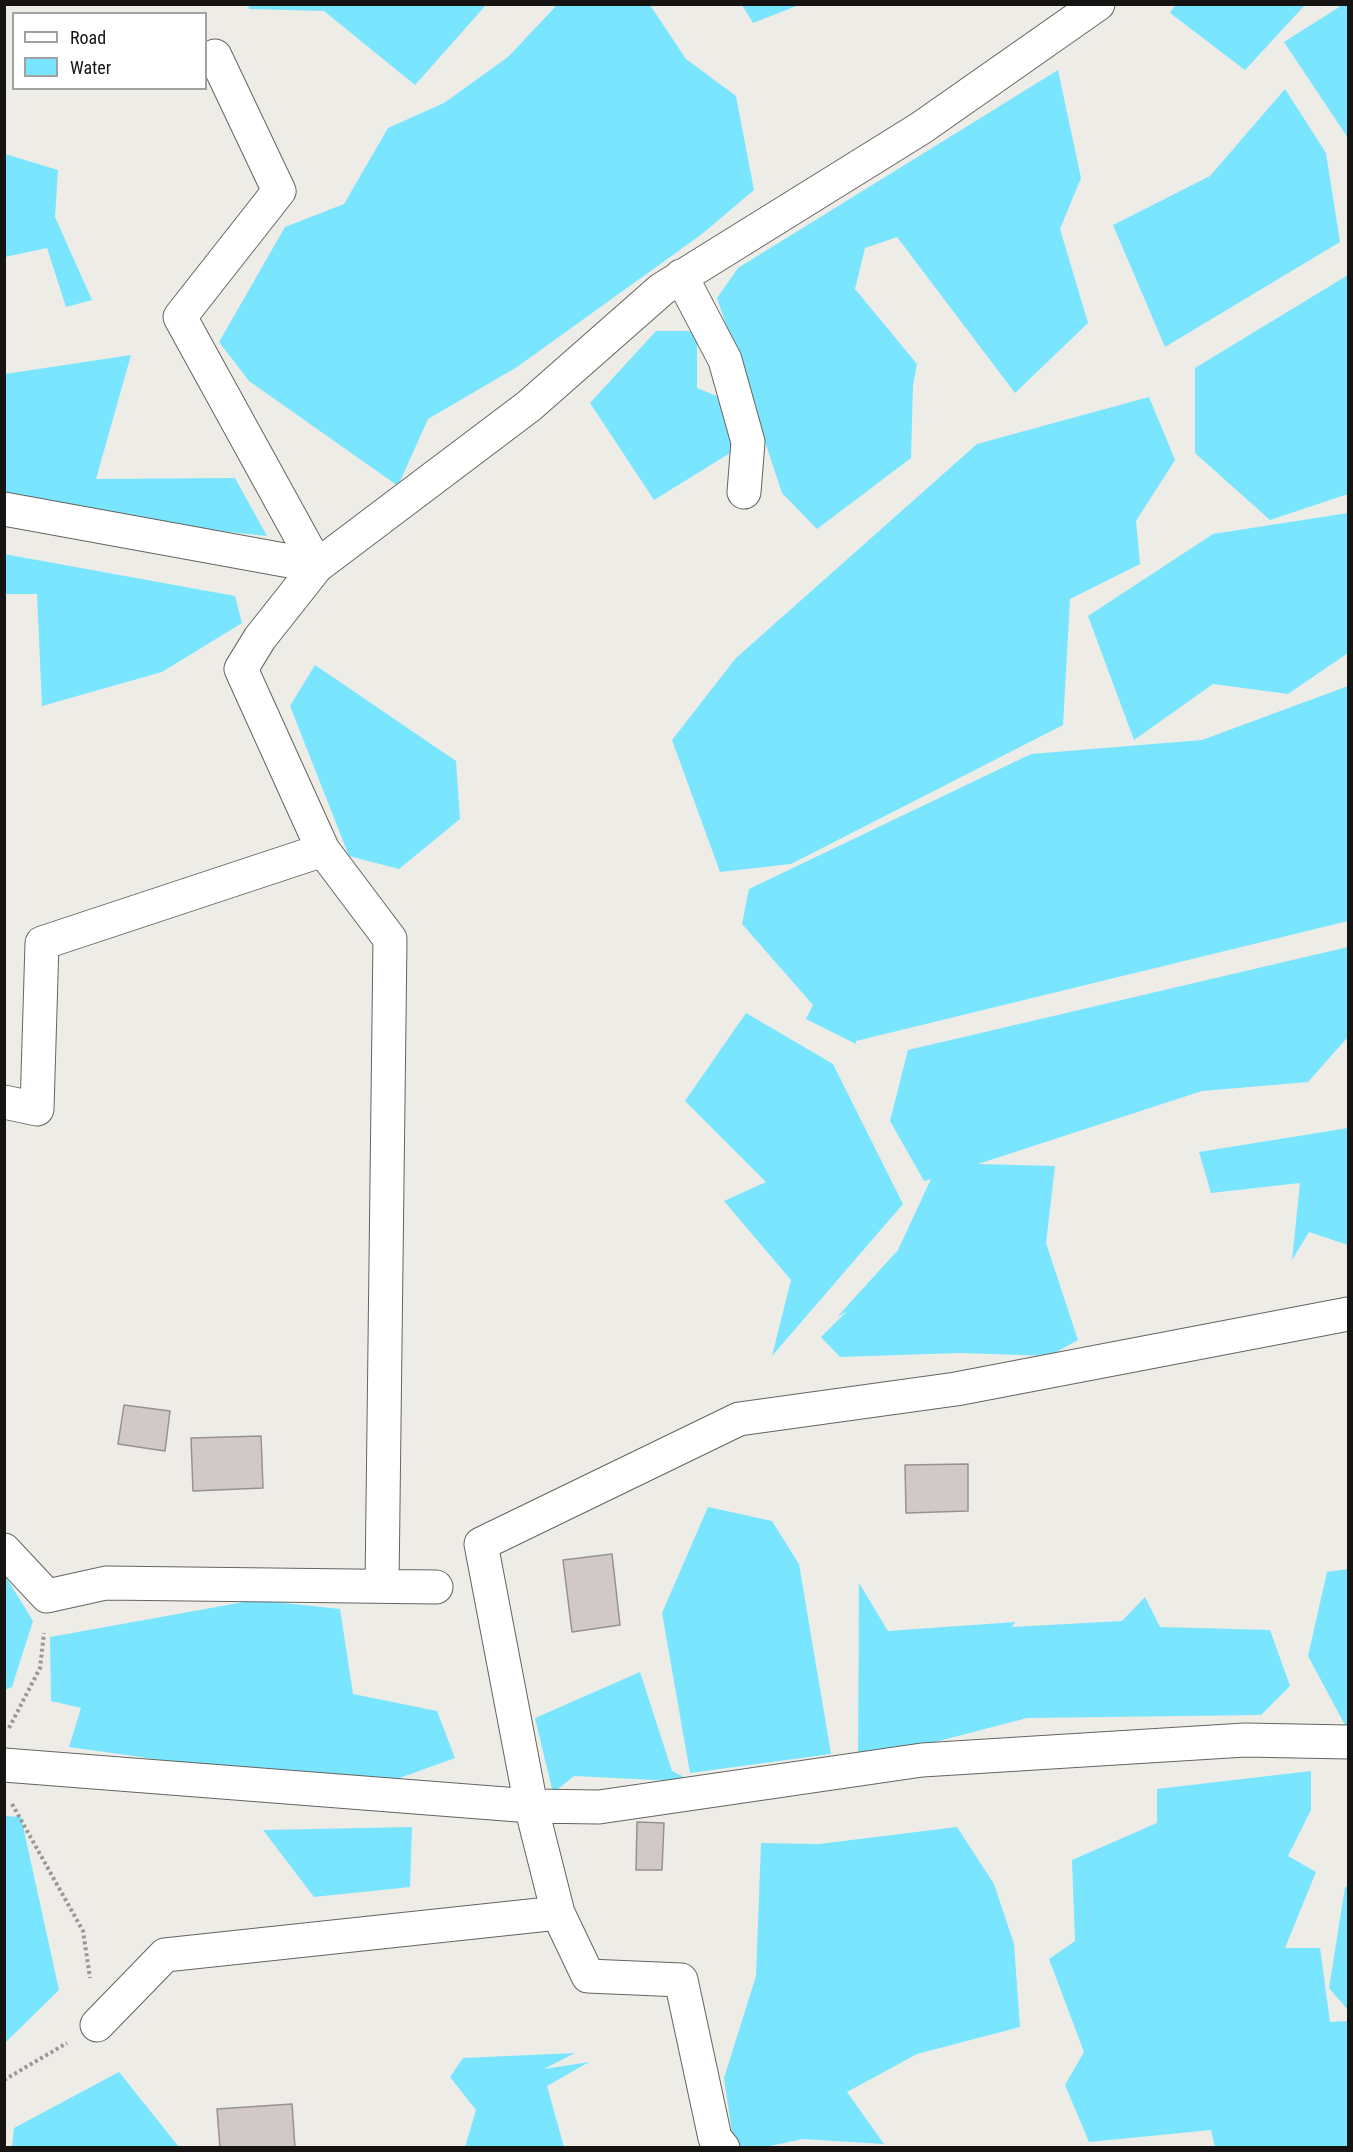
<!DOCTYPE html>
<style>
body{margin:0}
#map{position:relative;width:1353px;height:2152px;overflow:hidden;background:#eeece7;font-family:"Roboto Condensed",sans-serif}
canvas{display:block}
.frame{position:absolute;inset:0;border:6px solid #151412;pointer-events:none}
.legend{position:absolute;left:12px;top:12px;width:195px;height:78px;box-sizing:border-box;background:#fff;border:2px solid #a1a1a0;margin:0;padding:8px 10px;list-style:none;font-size:18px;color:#151412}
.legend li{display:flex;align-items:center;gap:12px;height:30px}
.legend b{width:30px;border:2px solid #a1a1a0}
</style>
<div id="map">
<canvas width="1353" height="2152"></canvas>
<div class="frame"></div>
<ul class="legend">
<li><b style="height:8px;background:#fff"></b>Road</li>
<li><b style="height:16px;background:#7ae5fe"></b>Water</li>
</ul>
</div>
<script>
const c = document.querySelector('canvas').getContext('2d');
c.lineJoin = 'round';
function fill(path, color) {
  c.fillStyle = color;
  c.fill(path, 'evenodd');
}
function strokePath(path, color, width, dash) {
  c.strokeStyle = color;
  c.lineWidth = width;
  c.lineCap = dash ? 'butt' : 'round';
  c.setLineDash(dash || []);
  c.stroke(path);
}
fill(new Path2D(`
 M1176,4H1305V5L1245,70L1170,13Z
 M1344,4L1348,5V138L1284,42Z
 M248,5V4L486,5L415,85L324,11L249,9Z
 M557,5H650L686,59L736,96L754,190L702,234L517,367L428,419L398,486L249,381L219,342L285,227L344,204L388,128L444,103L508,57Z
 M742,5H799L753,23Z
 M1058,70L1081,178L1060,229L1088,323L1015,393L897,237L865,248L855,289L917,364L913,386L911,458L817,529L782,493L717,298L738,268Z
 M1285,89L1326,153L1340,242L1165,347L1113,225L1210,176Z
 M5,154L58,170L55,217L92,300L66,307L47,248L5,257Z
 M1348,275V494L1270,520L1195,453V368Z
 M656,331H697V388L724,399L735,450L654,500L590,403Z
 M131,355L96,479L235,478L267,536L5,508V374Z
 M1149,397L1175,460L1136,521L1140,564L1070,599L1063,725L791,864L720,872L672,740L736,658L977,444Z
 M1348,513V653L1288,694L1213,684L1134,740L1088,616L1213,534Z
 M4,554L235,596L242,623L162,672L42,706L37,594H5Z
 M315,665L456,761L460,819L399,869L349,856L290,706Z
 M1348,686V921L856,1041V1044L806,1019L813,1005L742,924L749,889L1031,754L1202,740Z
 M1348,947V1038H1347L1308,1082L1202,1091L978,1164L1055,1166L1046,1243L1078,1340L1049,1356L960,1353L840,1357L821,1337L847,1311L837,1317L898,1250L931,1179L924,1181L890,1121L908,1050Z
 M746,1013L833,1064L903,1204L772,1356L791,1280L724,1201L766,1182L685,1101Z
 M1348,1128V1245L1309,1232L1292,1260L1300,1183L1211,1193L1199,1152Z
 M708,1507L772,1521L799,1564L831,1754L690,1773L662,1613Z
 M1348,1569V1725H1345L1308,1656L1327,1572Z
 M4,1574L33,1621L12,1687L5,1690Z
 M859,1583L888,1631L1015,1622L1012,1627L1122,1621L1145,1597L1160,1627L1270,1630L1290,1686L1261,1715L1027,1718L858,1762Z
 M255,1600L340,1609L353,1694L437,1711L455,1758L369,1789L69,1747L81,1708L51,1701L50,1637Z
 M640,1672L672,1771L694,1782L574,1776L553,1793L535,1718Z
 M1311,1771V1810L1288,1856L1316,1872L1285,1948H1320L1330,2022L1348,2021V2147H1215L1211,2130L1089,2142L1065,2085L1084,2052L1049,1959L1075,1941L1072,1860L1157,1823V1789Z
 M5,1816L21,1817L59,1990L5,2043Z
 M412,1827L410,1887L314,1897L263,1830Z
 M957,1827L994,1884L1014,1944L1020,2027L917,2054L847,2092L884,2144L803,2139L765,2147H734L724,2078L756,1976L761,1843L819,1844Z
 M1348,1886V2010L1329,1988L1345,1887Z
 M575,2053L544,2069L589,2062L547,2086L564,2147H465L476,2110L450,2077L463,2058Z
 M119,2072L179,2147H12L14,2128Z`), '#7ae5fe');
const building = new Path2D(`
 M124,1405L170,1411L165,1451L118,1444Z
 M261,1436L263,1488L193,1491L191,1438Z
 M968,1464V1511L906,1513L905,1465Z
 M612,1554L620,1625L572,1632L563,1560Z
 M637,1822L664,1823L662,1870H636Z
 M292,2104L295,2148H220L217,2109Z`);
fill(building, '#d0c9c8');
strokePath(building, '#979190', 1.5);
const minor = new Path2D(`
 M681,276L725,360L748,442L744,492
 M4,509L317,566L529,406L662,289L921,128L1098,4
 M323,850L390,939L382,1586
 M4,1102L37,1109L42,943L323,850L241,669L260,638L317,566L180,317L279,191L215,56
 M4,1550L47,1596L106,1583L436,1587
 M4,1765L531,1806L599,1807L922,1760L1245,1740L1348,1742
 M558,1913L588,1976L681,1980L715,2138L723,2148
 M97,2025L165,1955L558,1913L531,1806L481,1544L739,1419L956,1389L1348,1314`);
strokePath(minor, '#666460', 35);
strokePath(new Path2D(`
 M9,1728L40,1668L44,1633
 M12,1804L83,1931L90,1978
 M4,2080L67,2043`), '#9a9894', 4, [3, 3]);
strokePath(minor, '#fff', 33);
</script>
